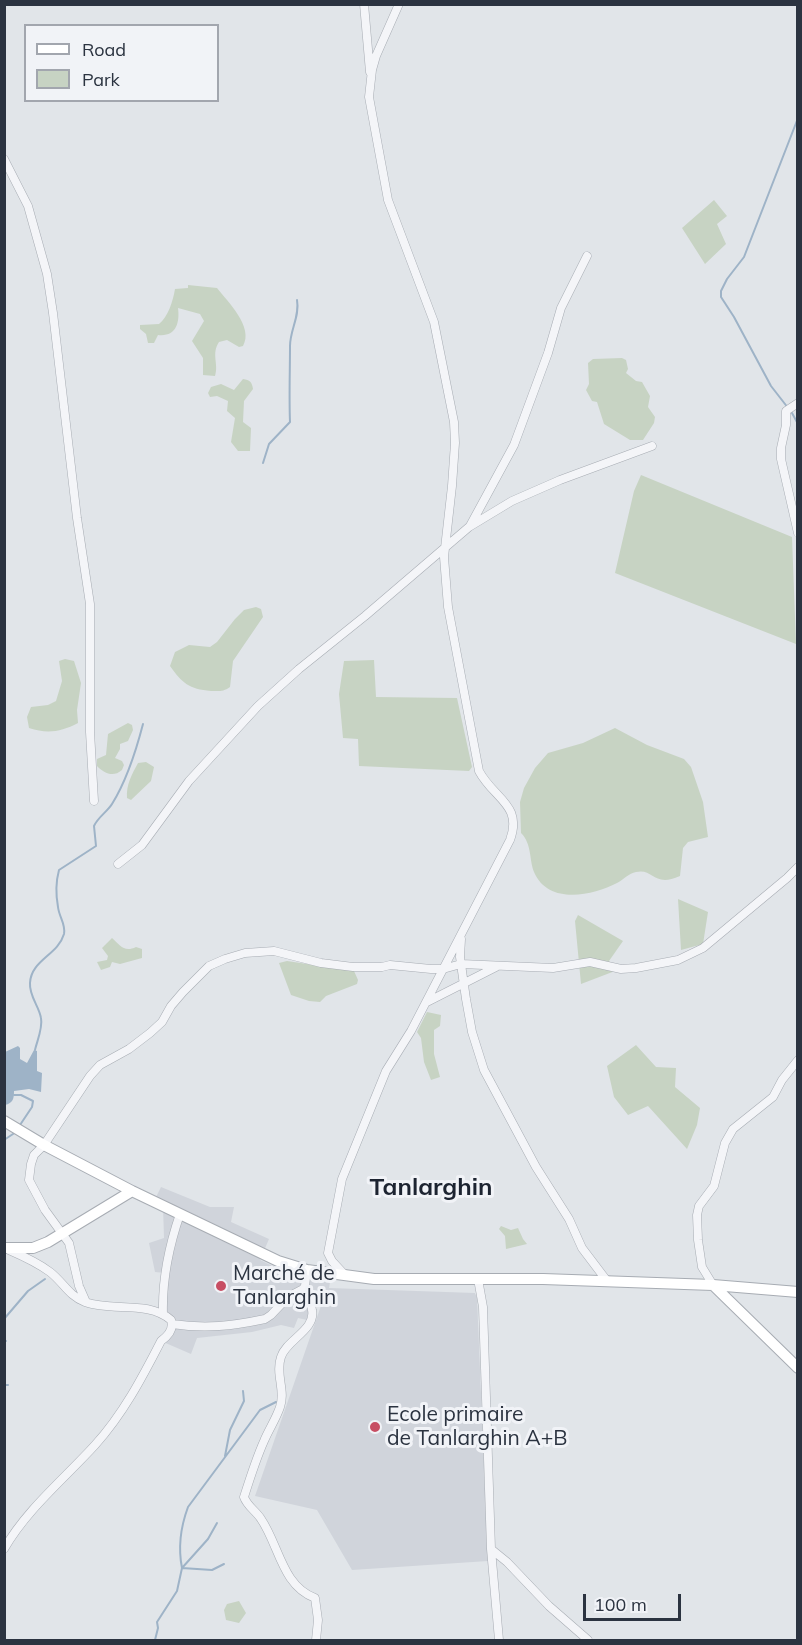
<!DOCTYPE html>
<meta charset="utf-8">
<style>
body{margin:0}
#map{position:relative;width:802px;height:1645px;overflow:hidden;background:#e1e5e9;font-family:Mulish,sans-serif}
canvas{display:block}
.frame{position:absolute;inset:0;border:6px solid #2b3340;pointer-events:none}
.legend{position:absolute;left:24px;top:24px;width:195px;height:78px;box-sizing:border-box;background:#f1f3f7;border:2px solid #a2a6ae;margin:0;padding:8px 10px;list-style:none;font-size:18px;color:#2b3340}
.legend li{display:flex;align-items:center;gap:12px;height:30px}
.legend b{width:30px;border:2px solid #a2a6ae}
.scale{position:absolute;left:583px;top:1594px;width:98px;height:27px;box-sizing:border-box;border:3px solid #2b3340;border-top:0;padding-left:8px;font-size:18px;line-height:21px;white-space:nowrap;color:#2b3340;-webkit-text-stroke:4px #f1f3f7;paint-order:stroke}
</style>
<div id="map">
<canvas width="802" height="1645"></canvas>
<div class="frame"></div>
<ul class="legend">
<li><b style="height:8px;background:#fff"></b>Road</li>
<li><b style="height:16px;background:#c7d3c3"></b>Park</li>
</ul>
<div class="scale">100 m</div>
</div>
<script>
const c = document.querySelector('canvas').getContext('2d');
c.lineJoin = 'round';
function fill(path, color) {
  c.fillStyle = color;
  c.fill(path, 'evenodd');
}
function strokePath(path, color, width, dash) {
  c.strokeStyle = color;
  c.lineWidth = width;
  c.lineCap = dash ? 'butt' : 'round';
  c.setLineDash(dash || []);
  c.stroke(path);
}
function label(font, color, halo, rows, align = 'center') {
  c.font = font + ' Mulish,sans-serif';
  c.lineWidth = 6;
  c.setLineDash([]);
  c.textBaseline = 'middle';
  c.strokeStyle = halo;
  c.fillStyle = color;
  for (const [text, x, y, turn = 0] of rows) {
    c.save();
    c.translate(x, y);
    c.rotate((+turn || 0) * Math.PI / 180);
    c.textAlign = isNaN(turn) ? turn : align;
    if (halo) c.strokeText(text, 0, 0);
    c.fillText(text, 0, 0);
    c.restore();
  }
}
fill(new Path2D(`
 M161,1187L210,1207H234L231,1222L269,1239L260,1260L285,1272L330,1282L329,1288L475,1293L477,1298L488,1561L352,1570L317,1510L255,1496L324,1297L311,1294L307,1320L298,1318L294,1328L281,1325L252,1332L197,1338L191,1354L161,1341L172,1324L166,1315L165,1273L155,1272L149,1243L164,1238L163,1206L154,1201Z`), '#d0d4db');
fill(new Path2D(`
 M714,200L727,216L717,224L726,244L705,264L682,228Z
 M188,285L217,288C228,302 254,327 243,346L239,347L227,340L219,342C211,354 219,364 215,376L203,375V358L192,341L204,321L200,314L178,308C180,323 176,337 158,335L154,343H148L146,334L140,329V325L159,324C168,317 173,301 175,289L188,288Z
 M622,358L626,360L628,369L626,373L636,381L642,382L650,396L648,407L655,417L654,423L643,440H630L604,424L597,402L592,401L586,390L589,384L588,363L593,359Z
 M243,379C250,380 252,382 253,389L244,401L243,422L251,428L250,451H238L231,442L235,418L227,411L228,401L217,396L210,397L208,393L211,387L221,384L234,390Z
 M641,475L792,537L796,644L615,573L634,491Z
 M256,607L261,609L263,617L233,661L230,687C223,692 219,691 211,691C189,689 182,683 170,666L175,652L189,645L210,647L217,642L235,619L244,610Z
 M65,659L74,661L81,683L77,710L78,723C61,732 47,734 29,728L27,717L31,707L48,705L56,701L62,681L59,661Z
 M374,660L376,697L457,698L472,767L469,771L359,766L358,739L343,738L339,694L344,661Z
 M128,723L132,725L133,730L128,741L120,744V749L115,758L122,761L124,765L122,770C113,778 104,773 97,766V759L106,755L108,734Z
 M615,728L647,745L684,759L691,767L703,802L708,837L688,842L683,848L680,876C653,888 654,868 636,872C629,873 623,880 617,883C592,896 548,905 534,872C529,859 532,844 521,833L520,802L524,788L535,768L548,753L583,743Z
 M146,762L154,767L151,781L131,800L127,798C126,785 132,774 138,763Z
 M678,899L708,912L703,944L681,950Z
 M578,915L623,941L609,961L615,971L581,984L575,921Z
 M112,938C120,945 124,953 136,947L142,949V958L120,964L112,962L110,967L101,970L97,962L107,960L108,956L102,948Z
 M287,961L354,971L358,980L357,984L326,996L320,1002L309,1001L291,995L279,963Z
 M427,1012L441,1015L440,1026L434,1030V1054L440,1077L431,1080L424,1062L421,1038L417,1032Z
 M636,1045L656,1067L676,1068L675,1087L700,1108L697,1125L687,1149L648,1106L628,1115L614,1097L607,1066Z
 M501,1226L511,1230L518,1228L523,1239L527,1244L506,1249L505,1236L499,1229Z
 M239,1601L246,1613L239,1623L226,1620L224,1610L227,1604Z`), '#c7d3c3');
fill(new Path2D(`
 M18,1046L20,1048V1059L27,1063L34,1050L37,1051V1071L42,1073L41,1092L29,1089L14,1091C14,1099 13,1103 5,1105V1052Z`), '#9eb3c7');
strokePath(new Path2D(`
 M798,118L744,257L727,279L721,291V297L734,317L771,386L792,413L798,424
 M263,463L269,444L290,422C289,397 290,371 290,346C290,330 300,316 297,300
 M35,1050C37,1041 43,1028 41,1018C39,1006 29,996 30,983C31,960 58,955 64,934C66,924 59,917 58,907C56,896 56,881 59,870L96,846L94,826C98,817 107,812 112,804C127,780 136,751 143,724
 M14,1095H21L33,1101L32,1107L20,1125
 M4,1140L16,1132
 M4,1319L28,1291L45,1279
 M4,1341H6
 M4,1385H8
 M225,1456L230,1430L244,1401L243,1391
 M224,1564L212,1570L182,1568C178,1548 181,1526 188,1507L260,1410L276,1402
 M155,1640L158,1628L157,1622L177,1591L182,1568L208,1539L217,1523`), '#9eb3c7', 2);
const street = new Path2D(`
 M364,4L370,72
 M4,159L28,206L47,274L53,313L77,518L90,604V732L94,801
 M798,403L786,411V425L781,448V459L798,533
 M470,526L514,445L548,353L561,308L587,256
 M118,864L142,845L189,781L258,706L299,669L365,616L469,527L512,501L560,480L652,446
 M461,939L460,957L466,999L472,1032L484,1070L536,1167L569,1219L582,1248L607,1281
 M427,1002L496,967
 M344,1274L332,1261L328,1253L342,1179L386,1071L411,1031L510,840C523,805 494,799 479,771L448,607L444,557L452,486L455,443L454,422L434,322L388,200L369,97L372,70L376,56L399,4
 M478,1279L483,1307L491,1549L507,1562L549,1606L588,1640
 M713,1285L702,1267L698,1240L697,1215L699,1206L714,1186L725,1143L733,1129L773,1097L782,1080L798,1060
 M303,1289C306,1295 311,1302 312,1310C316,1330 286,1340 281,1357C275,1374 286,1391 280,1407C276,1419 269,1429 264,1441C256,1459 250,1478 244,1497C247,1506 256,1511 261,1519C279,1545 282,1586 315,1598L318,1620L316,1640
 M86,1302L79,1286L69,1243L45,1210L29,1180L31,1164L34,1155L44,1145L90,1076L100,1065L129,1049L150,1033L162,1022L171,1006L183,992L209,966L225,959L245,953L274,951L321,963L353,967H382L390,965L431,969H443L461,964L553,968L590,962L621,969L636,968L678,960L703,948L787,878L798,867
 M163,1314C162,1279 169,1246 180,1214
 M172,1324C206,1329 232,1326 265,1319L271,1315L288,1297L303,1289L305,1286L307,1270
 M4,1549C27,1509 64,1479 95,1445C123,1414 142,1378 161,1341C168,1336 174,1329 171,1320C148,1300 112,1312 85,1302C69,1296 63,1282 50,1272C38,1263 23,1256 9,1250
 M491,1549L499,1640`);
const secondary = new Path2D(`
 M4,1121L44,1145L132,1191L278,1261L307,1270L374,1279H543L713,1285L798,1292
 M4,1248H33L48,1242L132,1191
 M713,1285L798,1368`);
strokePath(street, '#a7acb3', 9);
strokePath(secondary, '#a7acb3', 12);
strokePath(street, '#f4f5f8', 8);
strokePath(secondary, '#fff', 10);
for (const [x, y, r, color] of [
 [221,1286,6,"#c74e63"],
 [375,1427,6,"#c74e63"]
]) {
  const dot = new Path2D();
  dot.arc(x, y, r, 0, 2 * Math.PI);
  c.fillStyle = color;
  c.fill(dot);
  strokePath(dot, '#f1f3f7', 2);
}
label('21px', '#2b3340', '#f1f3f7', [
 ["Marché de",233,1274],
 ["Tanlarghin",233,1298],
 ["Ecole primaire",387,1415],
 ["de Tanlarghin A+B",387,1439]
], 'left');
label('bold 24px', '#1d2431', '#f1f3f7', [
 ["Tanlarghin",431,1188]
]);
</script>
